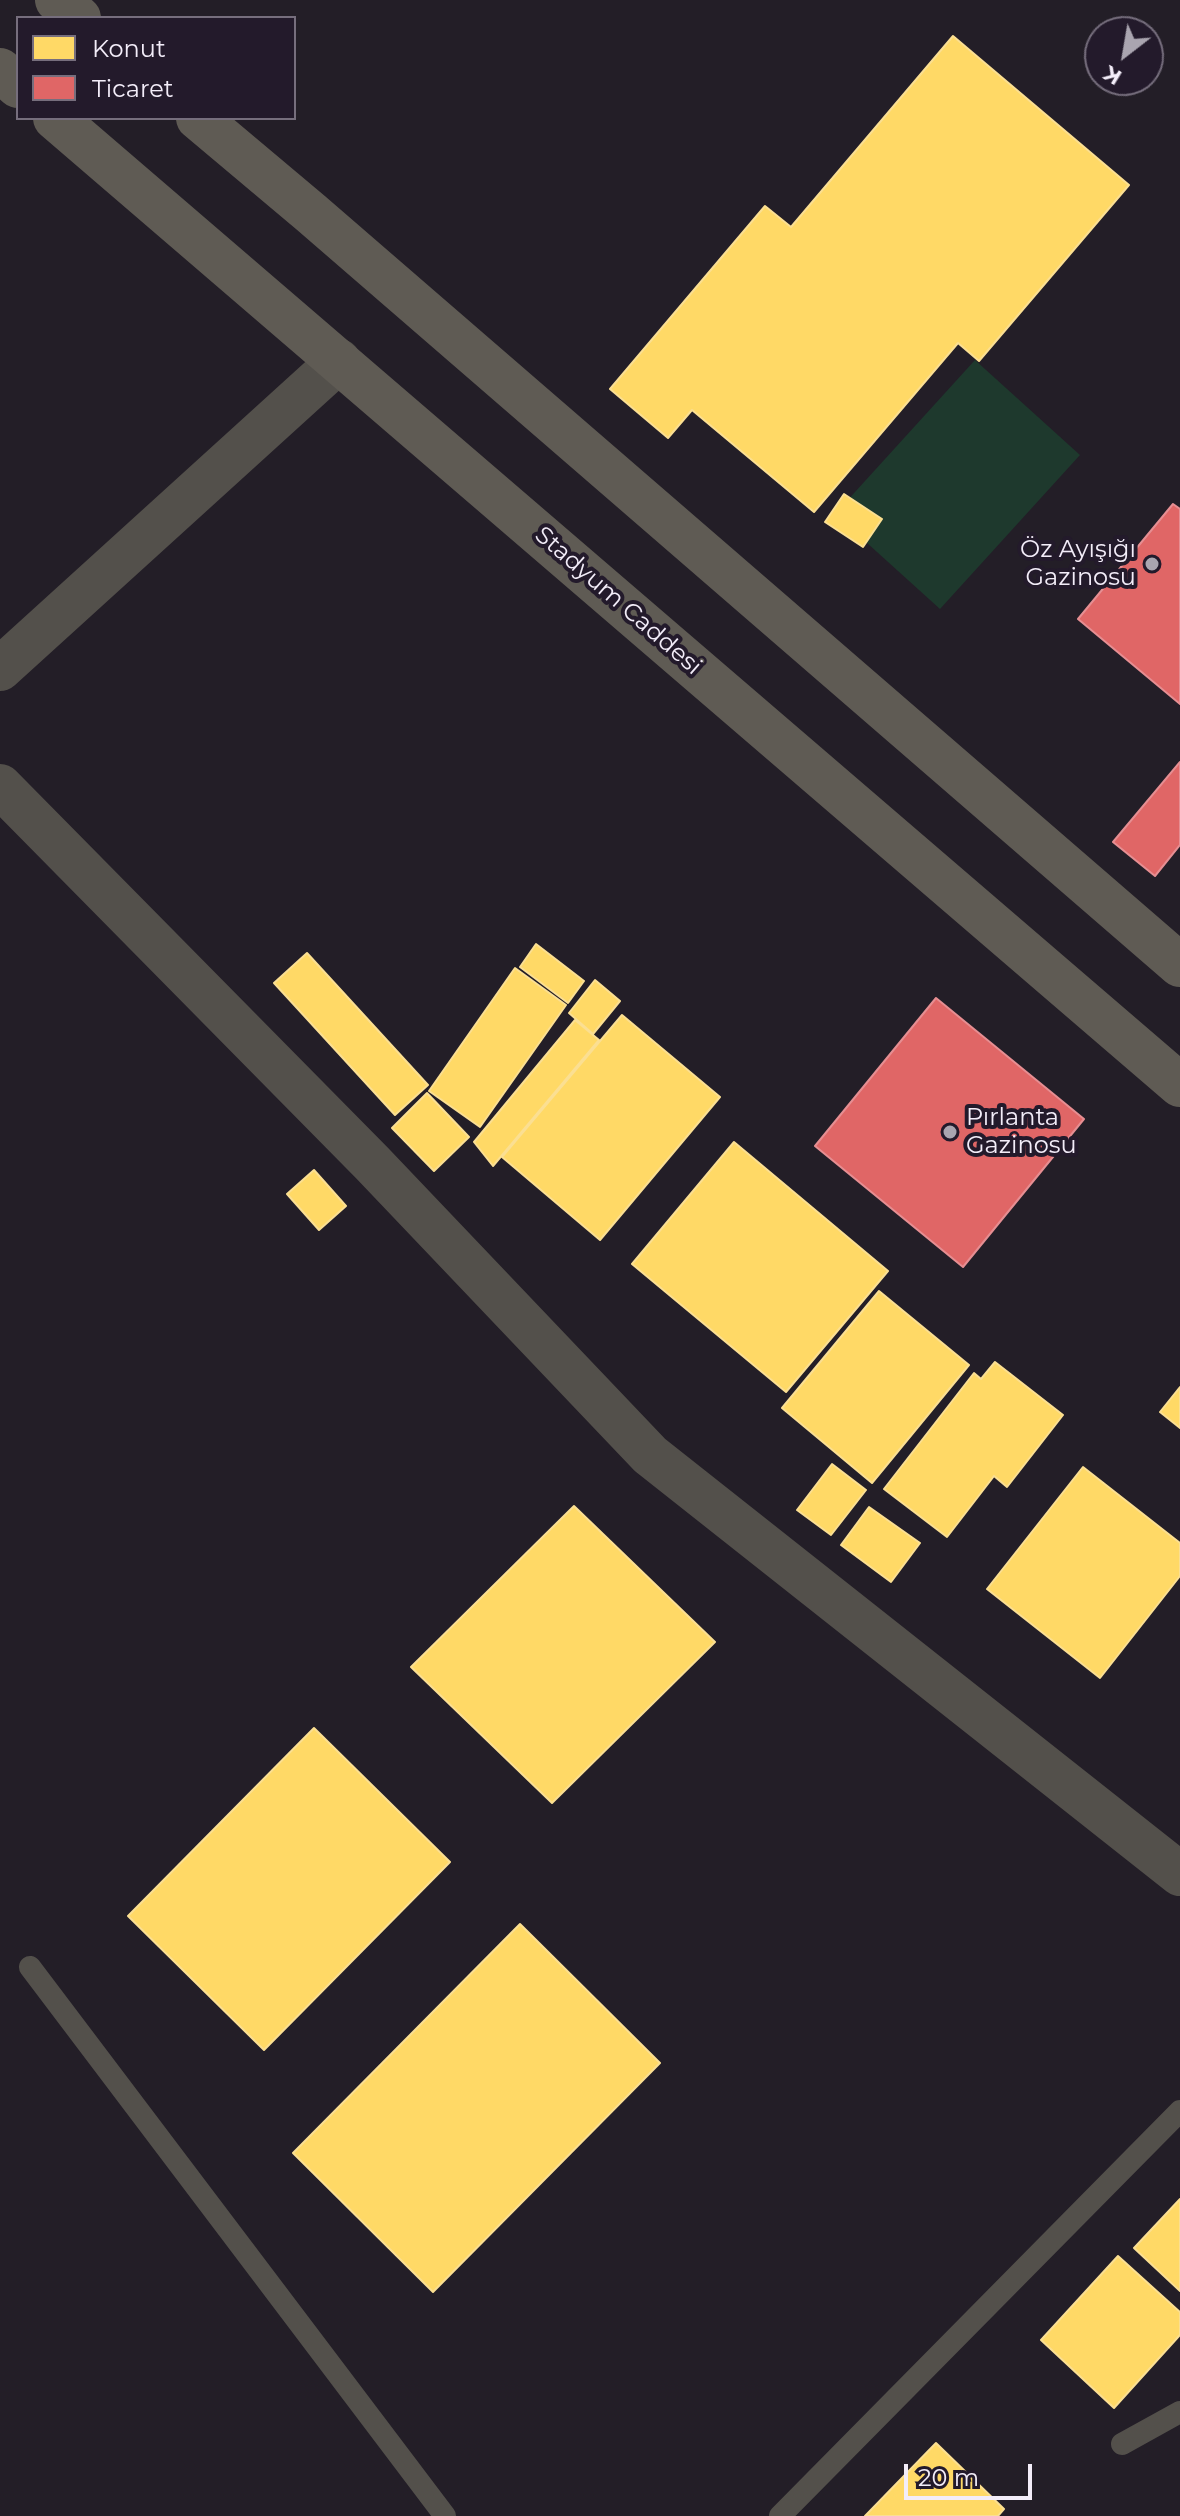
<!DOCTYPE html>
<meta charset="utf-8">
<style>
body{margin:0}
#map{position:relative;width:1180px;height:2516px;overflow:hidden;background:#231e27;font-family:Montserrat,sans-serif}
canvas{display:block}
.legend{position:absolute;left:16px;top:16px;width:280px;height:104px;box-sizing:border-box;background:#231a2b;border:2px solid #766e7d;margin:0;padding:10px 14px;list-style:none;font-size:24px;color:#f3edf9}
.legend li{display:flex;align-items:center;gap:16px;height:40px}
.legend b{width:40px;border:2px solid #766e7d}
.north{position:absolute;left:1084px;top:16px;width:80px;height:80px;box-sizing:border-box;background:#231a2b;border:2px solid #766e7d;border-radius:50%;rotate:211deg;font-size:22px;font-weight:700;line-height:32px;text-align:center;color:#f3edf9}
.north::after{content:'';display:block;margin:auto;width:28px;height:36px;background:#aaa5b0;clip-path:polygon(50% 0,100% 100%,50% 72%,0 100%)}
.scale{position:absolute;left:904px;top:2464px;width:128px;height:36px;box-sizing:border-box;border:4px solid #f3edf9;border-top:0;padding-left:10px;font-size:24px;line-height:28px;white-space:nowrap;color:#f3edf9;-webkit-text-stroke:6px #231a2b;paint-order:stroke}
</style>
<div id="map">
<canvas width="1180" height="2516"></canvas>
<ul class="legend">
<li><b style="height:22px;background:#ffd966"></b>Konut</li>
<li><b style="height:22px;background:#e06666"></b>Ticaret</li>
</ul>
<div class="north">K</div>
<div class="scale">20 m</div>
</div>
<script>
const c = document.querySelector('canvas').getContext('2d');
c.lineJoin = 'round';
function fill(path, color) {
  c.fillStyle = color;
  c.fill(path, 'evenodd');
}
function strokePath(path, color, width, dash) {
  c.strokeStyle = color;
  c.lineWidth = width;
  c.lineCap = dash ? 'butt' : 'round';
  c.setLineDash(dash || []);
  c.stroke(path);
}
function label(font, color, halo, rows, align = 'center') {
  c.font = font + ' Montserrat,sans-serif';
  c.lineWidth = 8;
  c.setLineDash([]);
  c.textBaseline = 'middle';
  c.strokeStyle = halo;
  c.fillStyle = color;
  for (const [text, x, y, turn = 0] of rows) {
    c.save();
    c.translate(x, y);
    c.rotate((+turn || 0) * Math.PI / 180);
    c.textAlign = isNaN(turn) ? turn : align;
    if (halo) c.strokeText(text, 0, 0);
    c.fillText(text, 0, 0);
    c.restore();
  }
}
fill(new Path2D(`
 M975,360L1080,455L940,609L835,514Z`), '#1e392d');
const homes = new Path2D(`
 M953,36L1129,185L979,361L958,343L814,512L692,410L668,438L610,389L765,206L791,227Z
 M844,494L882,519L863,547L825,522Z
 M536,944L584,981L568,1003L520,967Z
 M307,953L428,1085L395,1115L274,983Z
 M515,968L566,1005L480,1127L429,1091Z
 M595,980L620,1001L593,1034L569,1013Z
 M622,1015L720,1097L600,1240L502,1157Z
 M575,1020L599,1040L493,1166L474,1142Z
 M427,1093L469,1137L434,1171L392,1128Z
 M734,1142L888,1271L786,1392L632,1264Z
 M314,1170L346,1206L319,1230L287,1194Z
 M879,1291L969,1365L872,1483L782,1408Z
 M995,1362L1063,1415L1007,1487L994,1476L947,1537L884,1489L974,1373L981,1379Z
 M1180,1387V1428L1160,1412Z
 M832,1464L866,1490L831,1535L797,1510Z
 M1083,1467L1180,1543V1576L1100,1678L987,1589Z
 M574,1506L715,1642L552,1803L411,1667Z
 M869,1507L920,1543L891,1582L841,1545Z
 M314,1728L450,1862L264,2050L128,1916Z
 M520,1924L660,2063L433,2292L293,2153Z
 M1180,2199V2291L1134,2248Z
 M1118,2256L1180,2312V2335L1114,2408L1041,2340Z
 M936,2443L1004,2509L998,2516H865Z`);
fill(homes, '#ffd966');
strokePath(homes, '#fbdf92', 2);
const shops = new Path2D(`
 M1173,504L1180,509V704L1078,619Z
 M1180,762V845L1155,876L1113,842Z
 M936,998L1084,1119L963,1267L815,1146Z`);
fill(shops, '#e06666');
strokePath(shops, '#e68e92', 2);
strokePath(new Path2D(`
 M30,1967L445,2516
 M1122,2444L1180,2412
 M780,2516L1180,2111`), '#53504b', 22);
strokePath(new Path2D(`
 M0,669L339,361
 M0,786L372,1163L650,1455L1180,1874`), '#53504b', 44);
strokePath(new Path2D(`
 M57,0L79,18
 M0,70L18,86
 M55,118L1180,1085
 M198,118L311,213L1180,965`), '#5f5b54', 44);
for (const [x, y, r, color] of [
 [1152,564,8,"#aaa5b0"],
 [950,1132,8,"#aaa5b0"]
]) {
  const dot = new Path2D();
  dot.arc(x, y, r, 0, 2 * Math.PI);
  c.fillStyle = color;
  c.fill(dot);
  strokePath(dot, '#231a2b', 3);
}
label('24px', '#f3edf9', '#231a2b', [
 ["Öz Ayışığı",1136,550],
 ["Gazinosu",1136,578],
 ["Pırlanta",966,1118,"left"],
 ["Gazinosu",966,1146,"left"]
], 'right');
label('24px', '#f3edf9', '#231a2b', [
 ["Stadyum Caddesi",618,601,41]
]);
</script>
